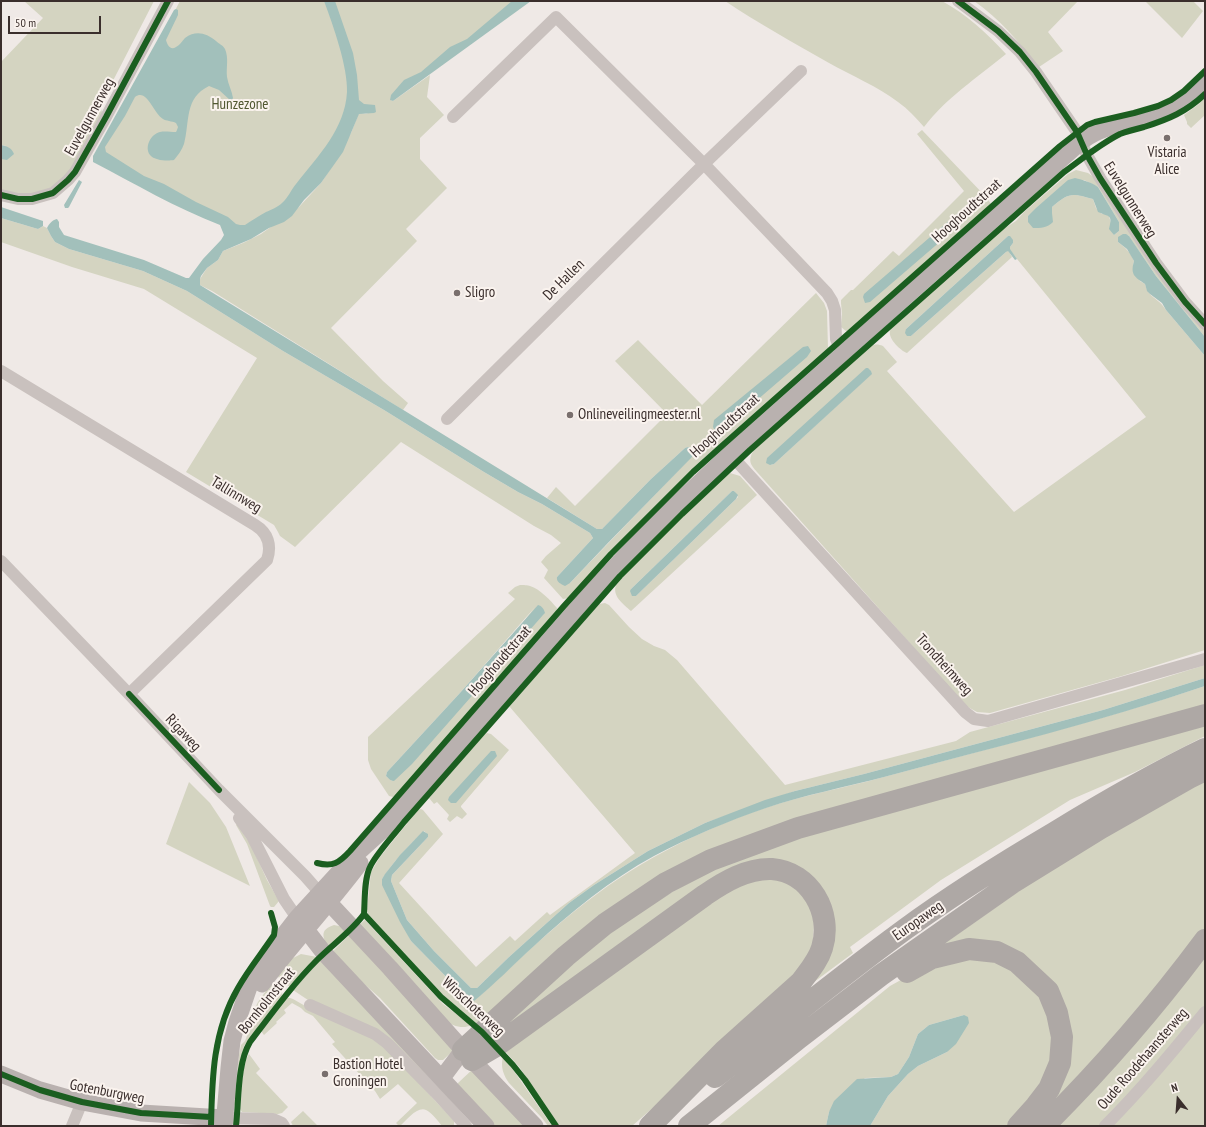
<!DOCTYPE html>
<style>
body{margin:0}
#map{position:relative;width:1206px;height:1127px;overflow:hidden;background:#efe9e6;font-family:"PT Sans Narrow",sans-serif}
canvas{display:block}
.frame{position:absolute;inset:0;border:2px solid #3a2e2c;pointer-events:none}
.north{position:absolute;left:1158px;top:1079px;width:40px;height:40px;-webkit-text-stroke:3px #faf3ee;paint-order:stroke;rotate:343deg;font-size:11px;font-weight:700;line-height:16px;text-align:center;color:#3a2e2c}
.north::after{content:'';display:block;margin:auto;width:14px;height:18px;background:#3a2e2c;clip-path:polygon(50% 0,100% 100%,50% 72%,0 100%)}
.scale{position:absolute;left:8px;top:16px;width:93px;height:18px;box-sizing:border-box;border:2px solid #3a2e2c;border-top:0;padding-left:5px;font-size:12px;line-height:14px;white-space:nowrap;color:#3a2e2c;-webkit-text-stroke:3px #faf3ee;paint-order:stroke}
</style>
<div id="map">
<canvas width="1206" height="1127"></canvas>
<div class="frame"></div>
<div class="north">N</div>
<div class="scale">50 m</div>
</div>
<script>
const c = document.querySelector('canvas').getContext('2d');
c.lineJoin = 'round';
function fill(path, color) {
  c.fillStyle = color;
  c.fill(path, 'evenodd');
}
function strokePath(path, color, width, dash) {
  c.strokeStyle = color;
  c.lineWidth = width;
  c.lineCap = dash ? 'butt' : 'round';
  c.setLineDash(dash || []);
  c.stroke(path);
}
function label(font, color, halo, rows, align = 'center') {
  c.font = font + ' "PT Sans Narrow",sans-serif';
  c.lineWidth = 4;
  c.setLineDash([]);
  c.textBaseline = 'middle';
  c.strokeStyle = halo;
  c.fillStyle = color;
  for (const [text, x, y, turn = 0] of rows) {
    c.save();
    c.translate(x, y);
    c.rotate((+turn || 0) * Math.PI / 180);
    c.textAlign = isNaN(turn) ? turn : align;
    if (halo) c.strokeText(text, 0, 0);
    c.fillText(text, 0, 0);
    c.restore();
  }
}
fill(new Path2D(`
 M24,1H154L100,106L103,115L72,170L59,184L32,196L1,191V159H2L6,146L1,145V62L43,18Z
 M180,1H523L391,101H393L430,75L427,97L444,115L420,138V159L447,188L406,229L417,241L331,328L383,381L408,403L403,410L212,291L200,285V279L207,268L218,260L223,251L243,243L261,234L299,207L321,183L329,171L351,133L359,113L368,114L358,109L301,191L248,234L97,158Z
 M725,1H942C966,14 987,33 1006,54C978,77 946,98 924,127C916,118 908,109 898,102C877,86 852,76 829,63C794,43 758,23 725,1Z
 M974,1H1078L1048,32L1063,51L1039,67C1019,42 1000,19 974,1Z
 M1145,1H1193L1203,11L1182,38Z
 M1205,97V115L1191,128L1187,124V122L1184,115L1199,104Z
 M922,130L987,198L991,204L850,331H846L841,327L842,314L841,303V300L851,290H853L893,251L899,256L964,191L917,134Z
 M1076,170L1088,173L1095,178L1201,326L1205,330V337L1156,276L1128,235L1118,242C1126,248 1130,252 1134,261L1133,265L1140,281L1145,284C1149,299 1158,297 1166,310L1205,356V650L1122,676L990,713L977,712L966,706L757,472C750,464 748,461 753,451L871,346C875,344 878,344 883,346L897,362L887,371L1014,512L1146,417L1017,259L1010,250V247L1013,243L1008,236L906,329L911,336L1006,252L1008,250L1012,257L907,353C901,351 888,339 890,331C891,327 896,324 899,321L1002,230L1016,221L1024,212L1068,174ZM1084,180L1098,187L1119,222V231L1114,235L1109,216L1107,214H1102L1096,208L1093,199C1072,193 1069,192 1052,207V213L1028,216ZM871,374L774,464L770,465Z
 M1,218L38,229L43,226L47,228L51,236L55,242L69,249L143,271L187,291L283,351L384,410L484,472L518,492L542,504L590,533L593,538L557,577L570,583L695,453L689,447L685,448L651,479L602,529H597L547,498L556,487L575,506L667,414L615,361L638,340L702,405L816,293L824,303L827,311L828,349L688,474L606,556L569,598L563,599L544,578L548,570L541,562L546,556L561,543L551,535L534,526L401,442L295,547L280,536L278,532L274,525L186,472L257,358L144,289L72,267L1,242Z
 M730,473L740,476L757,495L631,611C623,604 612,596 616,585C641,556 670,529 698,501C706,493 720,477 730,473ZM732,491H734L738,497L736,499L636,596L631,589Z
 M520,585C523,585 528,585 530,586C540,589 550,600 557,608L556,614L400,793L393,797L389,796L371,769L368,760V737L515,599L508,593L515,587ZM535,607L412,763L392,781L386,776L387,772L459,694Z
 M605,603L609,605L629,627L642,639L654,646L665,650L677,660L785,785L956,741L970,732L1125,690L1205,665V678L1103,710L864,774L795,791L705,823L648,851L594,885L569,903L509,957L477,988H471L434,951L407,920L391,881L392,875L428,837L427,834L424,831C408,846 394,861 382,879L411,941L465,996L472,1001L482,994C535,944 589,893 654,857C690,837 728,820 768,807C805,795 843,788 880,778C989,748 1098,722 1205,686V708L743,841L478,1025L444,996L368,914L367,909L371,872L380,857L418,810L421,809L423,810L443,834L399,883L476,967L510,936L515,941L547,912L550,915L635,853L509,706L597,606L599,604Z
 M1205,722V736L1135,772L1070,800L941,880L850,947L853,953L814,982L833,928L773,863L494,1040L488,1034L584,946L726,859Z
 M487,733L491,734L509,750L461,806V807L467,814L462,819L457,816L450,822L447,819L449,815L437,802L434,804L429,798L484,735Z
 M1205,778V932L1037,1126H1025L1066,1064L1032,963L944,948L945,943L1053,867Z
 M189,782L210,803L226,827L250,886L166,844Z
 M237,824L251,845L267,880L279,901L274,907H271L270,906L247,844L236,825Z
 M784,878L815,907L812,958L740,1032L632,1126H559L520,1068L505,1051L741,881Z
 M365,920L443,1004L471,1025C463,1030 452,1025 444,1021L357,927Z
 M334,925L344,927L347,929L328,948C323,937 319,930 334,925Z
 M350,935L456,1048L443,1060H438L435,1058L380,998L354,975L333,951L345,939Z
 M1205,948V1006L1175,1043L1100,1126H1050Z
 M301,954L317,957L290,986C284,986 279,979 277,974L289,960Z
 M963,957L997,959L1024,973L1055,1022L1049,1074L1010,1126H870L888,1096L908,1074L918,1066L947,1052L964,1015L929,1025L918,1034L909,1057L898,1074L891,1077L865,1078L829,1112L826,1126H718L890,986L928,965Z
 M321,959L453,1099L408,1058L308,1000L293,990Z
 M270,985H272L281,992L282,995L244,1046L239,1070L236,1108L234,1104L239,1055L241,1045L245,1041L254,1017L251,1016L258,1002Z
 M287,998H290L293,999L307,1007L373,1037L403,1066L454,1121V1125L452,1126H442C438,1121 432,1113 426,1110C417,1106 406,1121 400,1126H399L396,1123L417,1103L398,1084L380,1099L375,1091L332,1044L335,1042L313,1016L305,1012L301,1008L292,1003L284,1010L286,1013L276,1022L277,1023L264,1035L261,1031Z
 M1205,1021V1126H1112Z
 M249,1054L260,1069L256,1073L288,1107L282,1113L278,1114L242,1112L240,1109C241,1094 241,1066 249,1054Z
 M503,1057L516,1074L552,1126H548L542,1118L509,1083C504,1076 500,1067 503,1057Z
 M474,1068L528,1126H493L457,1088L458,1083Z
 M303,1111L318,1126H293L291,1122Z`), '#d4d4c1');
fill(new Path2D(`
 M324,1H335L353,53L357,75L359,100L364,104L375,105L376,112L374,113L359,114L343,152L321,183L304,200L292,216L284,222L269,228L251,239L223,251L218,260L207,268L201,276L200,279V285L597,529H602L651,479L685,448C690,446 694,447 695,453L691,458L606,545L570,583L565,586C561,584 556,582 557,577L593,538L590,533L542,504L518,492L484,472L384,410L283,351L187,291L143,271L69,249L55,242L51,236L47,228C49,224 52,220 57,219L59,222V227L64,235L144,260L186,278H189L203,259L221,240L224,235L220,225C176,208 135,184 93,162V156L174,10L176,9L178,10V15L166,40C167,44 170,51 176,47C180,45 182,41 185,38C196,30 206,33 216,41C219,44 223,45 225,49C229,58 226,68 227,77C228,84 232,91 233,98L232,100H230L219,90L209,86C184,98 190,122 184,144C182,150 178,155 174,160C168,161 155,161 150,155C144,147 151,134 160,132C165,131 170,132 176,132L177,130L178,127L176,123C172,121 166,121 163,119C153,113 147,88 135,97L125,116L105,147L106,152L144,176L164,184L196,202L228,217L236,224L240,225H245C252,220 259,216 266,212C271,210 278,207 282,203C288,198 291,190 296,184C318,156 345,129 347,92C348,67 333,25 324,1Z
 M512,1H531L393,101L390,100L391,95L404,80L421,72L450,47L467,39Z
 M1,145C7,146 12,148 14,154L7,160L1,159Z
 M1075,178C1083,180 1091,182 1098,187L1119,222V231L1114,235L1109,229C1113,214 1109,217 1098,212L1093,199C1072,193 1069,192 1052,207V213L1053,222C1047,228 1041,228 1033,228L1028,222V216L1036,208L1068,180Z
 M79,180L82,182L69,207L68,208H65L64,205Z
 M979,200L982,202L978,209L870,302L865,303L863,297L864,294L972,201Z
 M1,207L43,221V226L38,229L1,218Z
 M1123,234H1126L1129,236L1156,276L1205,337V356L1166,310L1162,303L1150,294L1147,291L1145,284C1135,277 1130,275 1134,261L1127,249L1118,242V237Z
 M1008,236H1010L1013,240V243L1010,247V249L1017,259L1015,260L1008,251L1006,252L911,336H907L905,333L906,329Z
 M808,346L811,351L807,357L720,432L715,431L713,427L714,420L803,347Z
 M866,368H868L871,371L872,374L774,464L770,465L766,463L767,458Z
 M732,491H734L738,495L736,499L636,596H632L630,591L631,589Z
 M538,605C542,606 544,609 545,613L543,615L412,764L394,781C391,781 389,779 386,776L387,772L459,694Z
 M1205,678V686C1100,722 991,748 884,777C845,787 805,795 766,808C728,821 690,837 654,856C610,880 571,912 534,946C514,964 495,984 474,1001L471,1000L465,996L411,941L400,922L382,885V879L385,874L400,855L423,831L428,834V837L392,875L391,881L407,920L434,951L471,988H477L509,957L569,903L594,885L648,851L705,823L765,800L795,791L864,774L1103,710Z
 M491,751H495L497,756L456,803H451L448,800L449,797Z
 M964,1015L968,1017L969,1023L956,1044L947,1052L918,1066L908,1074L888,1096L870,1126H826L829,1112L834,1101L857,1079L891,1077L898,1074L909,1057L918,1034L929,1025Z`), '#a2c0bb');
strokePath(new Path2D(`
 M958,1L998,31L1020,52L1036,72L1077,132L1087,155L1100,178L1156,263L1185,302L1205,324
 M453,117L556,17L704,164L827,293L832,301L835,310L836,339L838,344L843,354
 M1,195L18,199H32L53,193L68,180L75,172L106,117L168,1
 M1,371L255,525C268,533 272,545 267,560L129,694
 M447,419L704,164L801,71
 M730,454L965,712L974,719L988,721L1205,659
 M1,561L129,694L219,790L305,876L320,893
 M239,818L252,836L284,899L297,918
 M310,1005L375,1034L387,1043L439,1096L466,1126
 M224,1118L273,1119L282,1123L284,1126
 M72,1126L82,1102
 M1105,1126C1141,1090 1173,1051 1205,1012`), '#c9c1be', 12);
strokePath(new Path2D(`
 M320,893L390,968L472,1060L535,1126
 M297,918L324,953L486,1126
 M262,984C293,942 329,905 360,863
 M1,1074L40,1090L82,1102L141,1113L224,1118
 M442,1078L463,1050
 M224,1126L229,1068L232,1041L237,1022L250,984L276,945L297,918L353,857L385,828L397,814L596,587L629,552L665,515L730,454L843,354L903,299L1082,141C1107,122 1140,123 1169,111C1183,104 1195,93 1205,82`), '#b9b1af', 17);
strokePath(new Path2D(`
 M907,972L932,958L969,949L997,952L1017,962L1048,991L1057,1013L1062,1037L1060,1063L1049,1089L1036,1106L1018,1126
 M463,1050L566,956L605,924L666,883L711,860L798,828L1205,715
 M472,1060L496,1046L705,895C724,882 747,868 772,869C810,872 833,913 822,948C818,961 809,971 801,982L724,1051L650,1126
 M715,1077C778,1027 840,977 904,930C952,895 1003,863 1054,833C1103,803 1153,774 1205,749
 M689,1126L799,1038L881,975L1012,883L1101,828L1189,778L1205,770
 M1044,1126C1102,1068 1156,1006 1205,940`), '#aea8a5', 22);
strokePath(new Path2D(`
 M958,1L998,31L1020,52L1036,72L1077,132L1087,155L1100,178L1156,263L1185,302L1205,324
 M1,195L18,199H32L53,193L68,180L75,172L106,117L168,1
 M129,694L219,790
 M317,863C333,867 339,863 350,851L564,606L611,554L693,472L723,445L1060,146L1087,125L1095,122L1134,113L1158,106L1171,100L1184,91L1205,71
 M364,914C365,900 364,879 370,867C376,854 394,835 404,822L620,576L682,514L750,450L1064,172C1082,159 1100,144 1120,134C1128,131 1136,129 1144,127C1169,119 1186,112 1205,94
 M364,914L441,997L482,1032L513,1065L525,1080L556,1126
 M1,1074L40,1090L82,1102L141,1113L211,1117
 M211,1126C212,1078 213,1031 238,988C248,970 262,953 274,935L275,927L271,913
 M236,1126C239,1100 237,1064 250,1042C272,1013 293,984 318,959C333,944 352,931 364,914`), '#1b5e20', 6);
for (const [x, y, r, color] of [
 [1167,138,4,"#796f6d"],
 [457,293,4,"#796f6d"],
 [570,415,4,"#796f6d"],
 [325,1074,4,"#796f6d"]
]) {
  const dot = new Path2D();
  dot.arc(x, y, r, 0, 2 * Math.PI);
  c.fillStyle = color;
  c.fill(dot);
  strokePath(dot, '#faf3ee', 1.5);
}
label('15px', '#505730', '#faf3ee', [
 ["Hunzezone",240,105]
]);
label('15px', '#3a2e2c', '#faf3ee', [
 ["Euvelgunnerweg",90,117,-61],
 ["Euvelgunnerweg",1130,200,58],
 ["Hooghoudtstraat",967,211,-42],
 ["De Hallen",564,280,-45],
 ["Hooghoudtstraat",725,426,-42],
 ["Tallinnweg",236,495,31],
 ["Hooghoudtstraat",500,661,-49],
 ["Trondheimweg",944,665,48],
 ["Rigaweg",183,733,47],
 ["Europaweg",918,921,-35],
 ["Bornholmstraat",267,1001,-51],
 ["Winschoterweg",473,1007,43],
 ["Oude Roodehaansterweg",1143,1059,-49],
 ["Gotenburgweg",107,1092,11]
]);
label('15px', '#3a2e2c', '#faf3ee', [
 ["Vistaria",1167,153,"center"],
 ["Alice",1167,170,"center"],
 ["Sligro",465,293],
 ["Onlineveilingmeester.nl",578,415],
 ["Bastion Hotel",333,1065],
 ["Groningen",333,1082]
], 'left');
</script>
